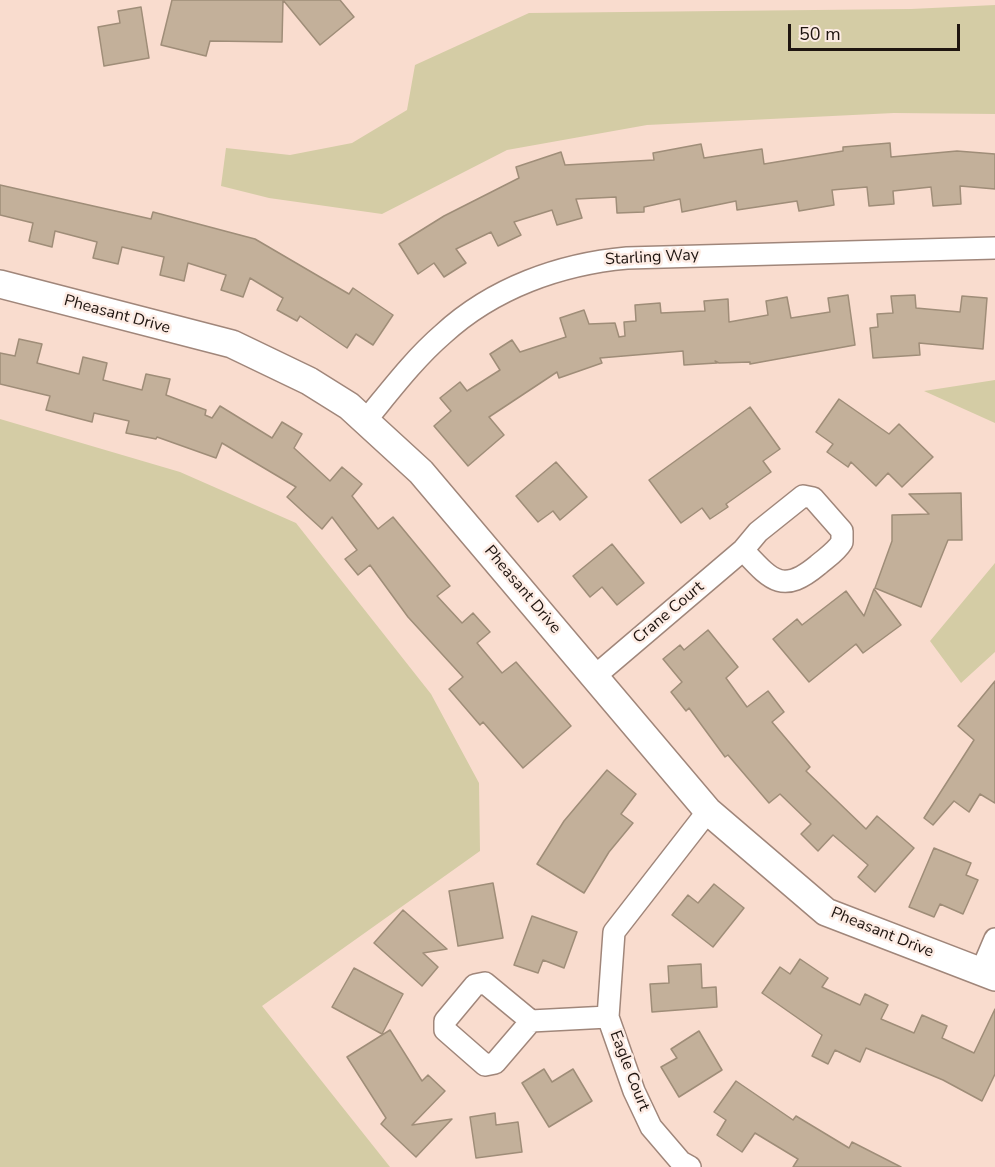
<!DOCTYPE html>
<style>
body{margin:0}
#map{position:relative;width:995px;height:1167px;overflow:hidden;background:#f9dcce;font-family:"Nunito Sans",sans-serif}
canvas{display:block}
.scale{position:absolute;left:788px;top:24px;width:172px;height:27px;box-sizing:border-box;border:3px solid #1f1510;border-top:0;padding-left:8px;font-size:18px;line-height:21px;white-space:nowrap;color:#1f1510;-webkit-text-stroke:4px #fdece4;paint-order:stroke}
</style>
<div id="map">
<canvas width="995" height="1167"></canvas>
<div class="scale">50 m</div>
</div>
<script>
const c = document.querySelector('canvas').getContext('2d');
c.lineJoin = 'round';
function fill(path, color) {
  c.fillStyle = color;
  c.fill(path, 'evenodd');
}
function strokePath(path, color, width, dash) {
  c.strokeStyle = color;
  c.lineWidth = width;
  c.lineCap = dash ? 'butt' : 'round';
  c.setLineDash(dash || []);
  c.stroke(path);
}
function label(font, color, halo, rows, align = 'center') {
  c.font = font + ' "Nunito Sans",sans-serif';
  c.lineWidth = 5;
  c.setLineDash([]);
  c.textBaseline = 'middle';
  c.strokeStyle = halo;
  c.fillStyle = color;
  for (const [text, x, y, turn = 0] of rows) {
    c.save();
    c.translate(x, y);
    c.rotate((+turn || 0) * Math.PI / 180);
    c.textAlign = isNaN(turn) ? turn : align;
    if (halo) c.strokeText(text, 0, 0);
    c.fillText(text, 0, 0);
    c.restore();
  }
}
fill(new Path2D(`
 M995,5V114L894,113L647,125L507,150L382,214L269,198L221,186L226,148L290,155L352,143L407,110L415,65L529,13L911,9Z
 M995,380V423L924,391Z
 M0,419L180,472L296,523L431,694L479,783L480,851L262,1006L390,1167H0Z
 M995,563V652L961,683L930,641Z`), '#d4cca5');
const building = new Path2D(`
 M172,0H340L354,17L320,45L283,0L282,42L210,41L206,56L161,45Z
 M141,7L149,58L104,66L98,27L120,23L118,11Z
 M890,143L891,157L957,151L995,154V189L960,186L961,204L933,206L931,187L893,191L894,204L869,206L867,187L832,190L834,205L799,211L797,201L737,210L736,201L682,212L680,199L644,207V212L617,213L616,197L576,199L582,218L557,225L552,210L514,222L521,235L498,246L491,232L456,249L466,263L444,277L434,263L418,274L399,244L444,216L519,178L516,167L561,152L565,165L654,160L653,153L701,144L704,158L762,149L764,164L843,151V147Z
 M0,185L151,219L153,212L255,239L349,294L353,288L393,315L373,345L356,334L347,348L300,316L297,321L277,310L283,298L250,278L243,297L221,290L226,275L188,263L184,281L160,275L164,257L122,247L118,264L93,258L97,242L55,231L52,247L29,241L33,223L0,215Z
 M848,295L855,345L750,364V362L719,363L715,361L717,363L684,365L683,351L600,358L602,363L559,378L557,372L489,417L504,435L468,466L434,426L451,411L440,398L460,382L467,391L500,370L490,354L512,340L520,352L566,337L560,318L584,310L589,324L615,323L619,337L625,336L624,322L636,321L635,305L660,303L661,313L705,311L704,301L728,299L729,322L768,315L766,301L787,297L791,318L830,312L828,298Z
 M915,295L916,308L960,312L962,296L987,298L983,349L919,343L920,355L873,358L870,328L878,327L877,314L893,313L891,296Z
 M19,339L42,344L37,363L79,374L83,357L107,363L103,380L142,390L146,374L170,379L166,395L206,410L205,415L212,418L220,406L272,438L282,422L302,434L294,448L330,481L342,467L362,484L352,496L378,529L393,517L450,586L437,596L462,623L473,613L490,632L477,643L502,673L516,662L571,726L523,768L483,722L480,725L449,689L463,677L408,617L370,565L358,575L345,559L357,550L332,517L322,529L287,497L296,487L222,443L216,458L157,437L156,439L126,433L129,421L94,413L92,422L46,410L50,396L0,384V353L15,356Z
 M839,399L889,434L899,424L933,457L902,487L888,473L876,486L851,462L848,467L827,452L833,444L816,432Z
 M750,407L780,449L763,461L771,472L726,504L728,507L710,519L702,508L681,523L649,480Z
 M556,462L587,497L560,520L553,511L538,522L516,496Z
 M961,493L962,540H948L921,607L875,588L892,541V515L929,514L909,494Z
 M612,544L644,583L617,605L602,587L590,597L573,576Z
 M874,589L901,625L863,653L856,644L809,682L773,639L797,619L802,625L846,591L864,616Z
 M708,630L738,667L726,678L747,707L768,691L784,712L772,722L810,767L806,771L866,829L877,816L914,848L875,892L858,877L868,865L833,835L818,851L801,834L811,824L780,794L769,803L728,755L725,757L689,708L686,711L671,692L682,682L663,659L680,645L684,650Z
 M995,681V803L980,794L969,812L954,801L933,825L924,818L974,740L958,726Z
 M607,770L636,794L621,814L633,823L609,852L584,893L537,864L564,821Z
 M934,848L971,863L966,875L978,880L963,914L940,904L934,917L909,907Z
 M493,883L503,938L458,946L449,891Z
 M714,884L744,908L713,947L672,915L688,895L698,903Z
 M403,910L447,949L423,953L438,967L422,986L374,943Z
 M532,916L577,932L564,968L543,960L538,973L514,965Z
 M800,959L828,978L822,987L860,1005L865,994L888,1005L881,1019L914,1033L922,1015L947,1026L942,1038L974,1053L995,1009V1074L982,1101L943,1080L866,1048L860,1062L835,1050L828,1064L812,1056L822,1035L762,993L780,967L790,974Z
 M701,964L702,988L716,987L717,1007L652,1012L650,984L669,983L668,966Z
 M354,968L403,994L382,1034L332,1007Z
 M390,1030L422,1081L428,1075L445,1091L412,1125L452,1119L416,1157L381,1124L386,1118L347,1057Z
 M699,1031L722,1070L679,1097L661,1067L677,1058L671,1049Z
 M544,1069L552,1082L573,1069L592,1101L549,1127L522,1083Z
 M736,1081L793,1120L796,1116L849,1148L852,1142L901,1167H793L798,1159L755,1133L742,1152L717,1135L726,1120L714,1112Z
 M495,1113L496,1125L518,1122L522,1152L476,1158L470,1117Z`);
fill(building, '#c3b09a');
strokePath(building, '#9f8d78', 1.5);
const minor = new Path2D(`
 M366,420C390,391 414,359 443,334C493,288 560,264 627,258L995,248
 M803,496L813,498L842,531V542C836,552 826,558 818,565C782,595 771,580 743,550L758,532Z
 M595,676L743,550
 M981,972L995,939
 M485,983L531,1021L495,1063L485,1065L445,1030V1021L475,985Z
 M531,1021L608,1017
 M690,1167L681,1162L651,1127L634,1091L608,1017L614,932L708,811`);
const tertiary = new Path2D(`
 M0,284L232,344L309,381L349,406L421,472L708,811L826,912L995,977`);
strokePath(minor, '#a0867a', 24);
strokePath(tertiary, '#a0867a', 30);
strokePath(minor, '#fff', 21);
strokePath(tertiary, '#fff', 27);
label('16px', '#1f1510', '#fdece4', [
 ["Starling Way",652,258,-3],
 ["Pheasant Drive",117,315,15],
 ["Pheasant Drive",522,590,50],
 ["Crane Court",669,613,-40],
 ["Pheasant Drive",882,933,22],
 ["Eagle Court",629,1071,69]
]);
</script>
